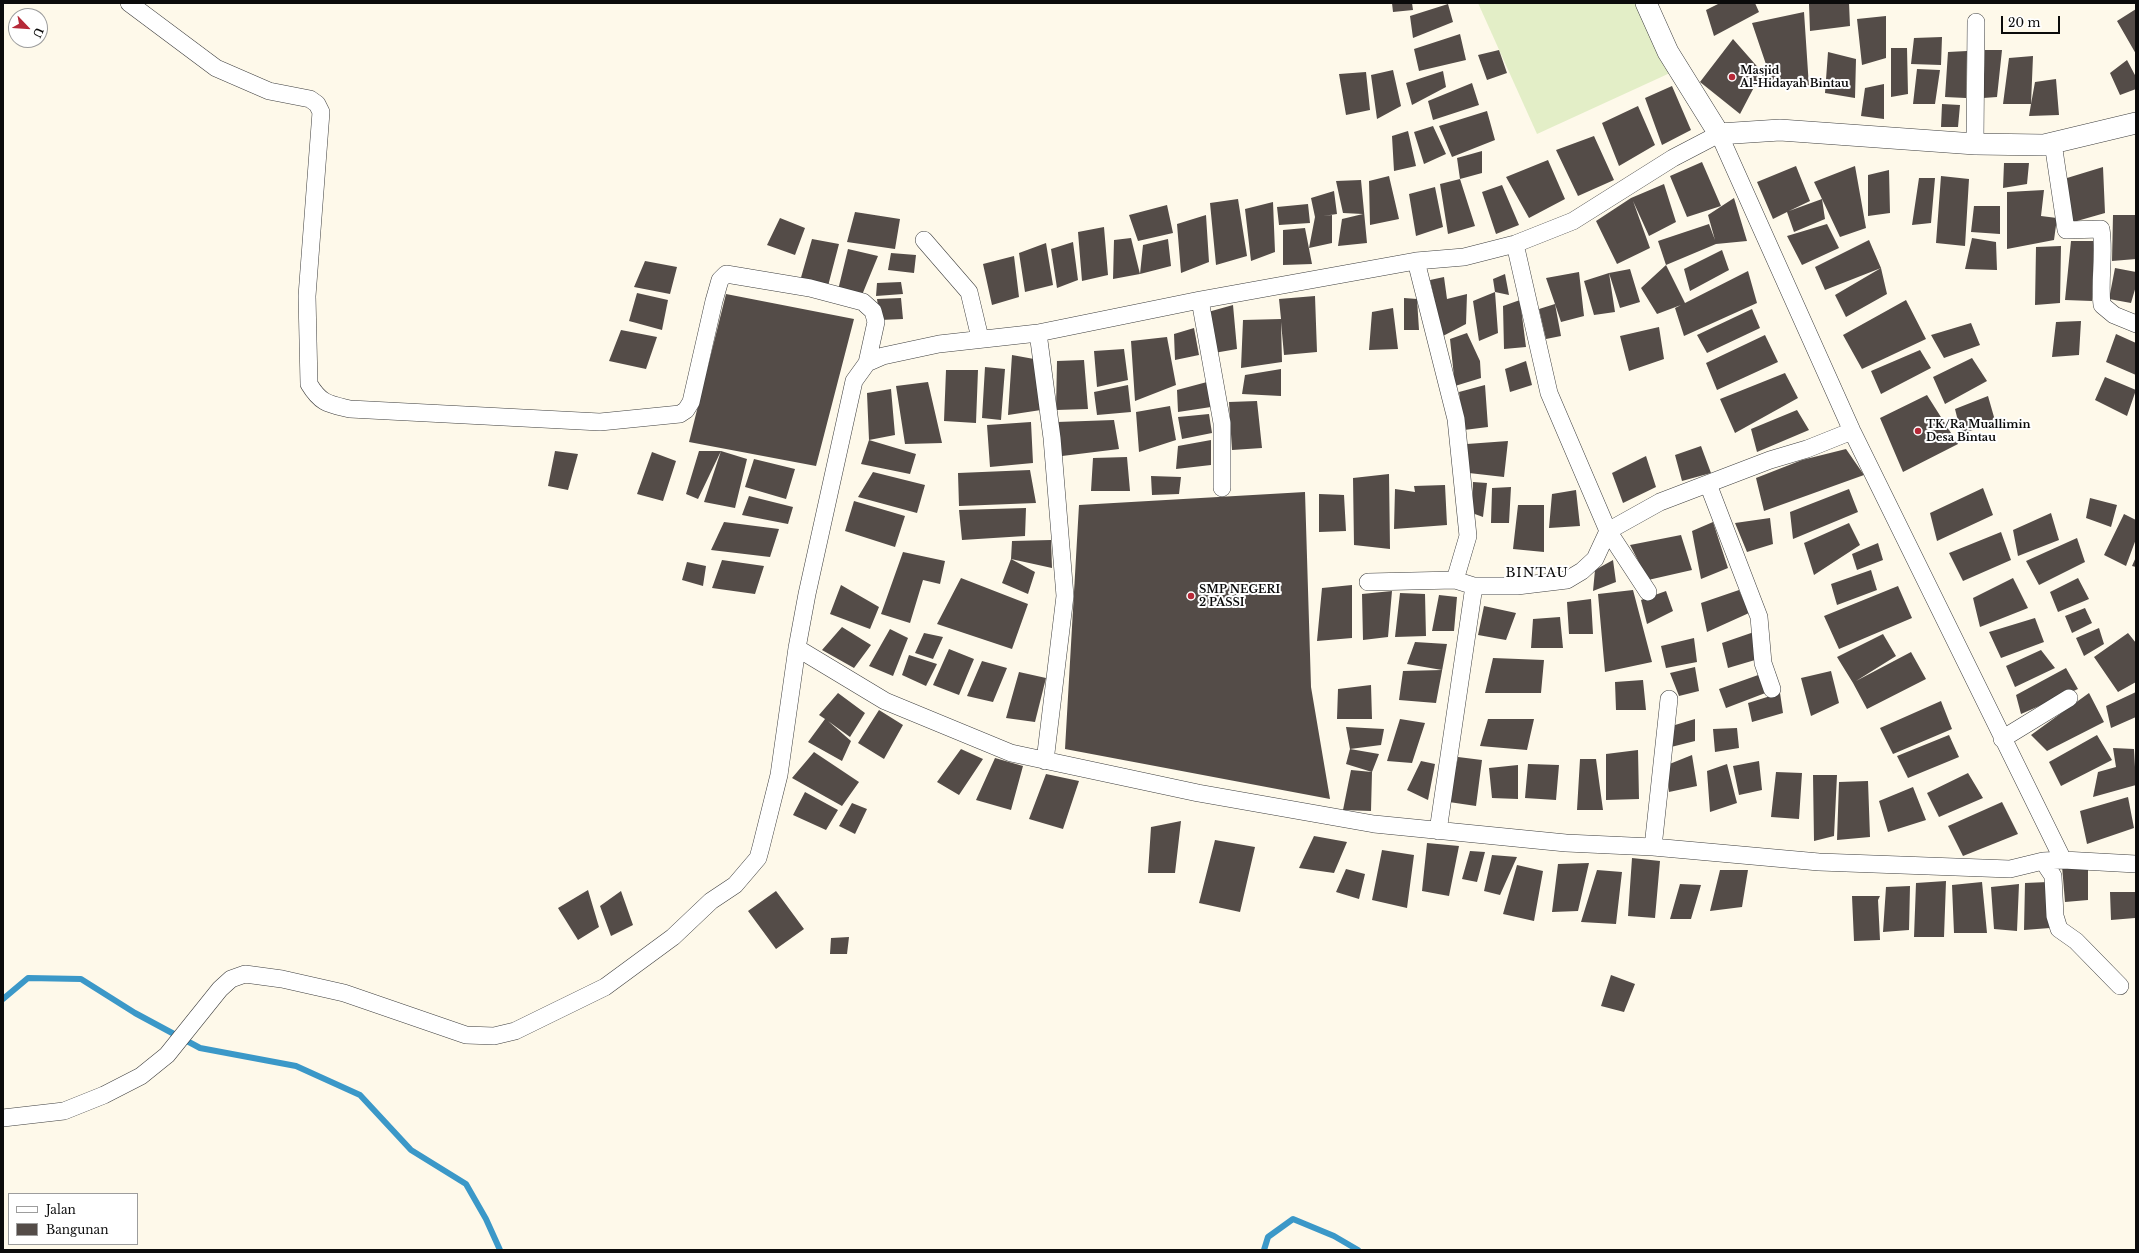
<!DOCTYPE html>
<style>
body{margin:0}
#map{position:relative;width:2139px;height:1253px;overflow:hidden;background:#fef9ea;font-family:"Libre Baskerville",serif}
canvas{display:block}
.frame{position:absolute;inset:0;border:4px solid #0b0b0b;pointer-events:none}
.legend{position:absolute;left:8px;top:1193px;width:130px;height:52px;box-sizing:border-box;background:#fff;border:1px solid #9d9d9d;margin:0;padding:5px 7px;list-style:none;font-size:12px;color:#0b0b0b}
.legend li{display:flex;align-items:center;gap:8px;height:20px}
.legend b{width:20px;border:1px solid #9d9d9d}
.north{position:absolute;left:8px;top:8px;width:40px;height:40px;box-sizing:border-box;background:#fff;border:1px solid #9d9d9d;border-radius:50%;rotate:115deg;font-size:11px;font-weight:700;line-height:16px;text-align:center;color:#0b0b0b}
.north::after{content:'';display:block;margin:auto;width:14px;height:18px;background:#b62938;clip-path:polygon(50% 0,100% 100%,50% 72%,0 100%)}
.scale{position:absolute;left:2001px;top:16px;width:59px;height:18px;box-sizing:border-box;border:2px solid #0b0b0b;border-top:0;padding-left:5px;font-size:12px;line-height:14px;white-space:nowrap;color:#0b0b0b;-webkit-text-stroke:3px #fff;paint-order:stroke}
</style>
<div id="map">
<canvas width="2139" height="1253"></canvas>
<div class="frame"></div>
<ul class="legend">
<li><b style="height:5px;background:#fff"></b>Jalan</li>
<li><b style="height:11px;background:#544c48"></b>Bangunan</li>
</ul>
<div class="north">U</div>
<div class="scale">20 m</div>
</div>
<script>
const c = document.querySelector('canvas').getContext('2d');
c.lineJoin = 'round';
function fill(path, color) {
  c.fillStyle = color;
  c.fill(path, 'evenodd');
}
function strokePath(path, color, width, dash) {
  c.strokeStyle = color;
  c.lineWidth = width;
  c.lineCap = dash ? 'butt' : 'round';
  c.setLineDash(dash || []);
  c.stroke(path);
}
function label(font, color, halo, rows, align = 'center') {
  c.font = font + ' "Libre Baskerville",serif';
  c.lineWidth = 4;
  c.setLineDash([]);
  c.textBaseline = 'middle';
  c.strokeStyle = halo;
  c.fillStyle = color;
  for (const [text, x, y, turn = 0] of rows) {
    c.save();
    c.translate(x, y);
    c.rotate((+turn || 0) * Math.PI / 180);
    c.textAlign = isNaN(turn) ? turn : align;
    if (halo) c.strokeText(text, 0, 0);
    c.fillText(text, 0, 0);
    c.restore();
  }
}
fill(new Path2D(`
 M1478,3H1639L1670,73L1537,134Z`), '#e3eec7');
strokePath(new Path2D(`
 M3,999L28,978L81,979L135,1013L200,1048L296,1066L360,1095L411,1150L466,1184L486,1219L500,1250
 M1264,1250L1268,1237L1293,1219L1334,1236L1358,1250`), '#3b98c8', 6);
fill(new Path2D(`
 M1392,3H1412L1413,10L1393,12Z
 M1720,3H1755L1759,12L1714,36L1706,10Z
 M1816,3H1849L1850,26L1810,31L1809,4Z
 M1448,4L1453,22L1413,38L1410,16Z
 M2136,9V54L2117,21Z
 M1804,12L1809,87L1774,88L1752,23Z
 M1886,16V58L1862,65L1857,19Z
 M1460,34L1466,60L1419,71L1414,49Z
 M1942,37L1941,65L1911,64L1914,38Z
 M1733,39L1762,72L1740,114L1700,82Z
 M1891,48H1907L1908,94L1891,97Z
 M1499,50L1507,73L1487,80L1478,55Z
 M1985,50H2002L1997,97L1983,98Z
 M1967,51L1966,98L1945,97L1948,52Z
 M1828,52L1856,59L1855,98L1825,93Z
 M2033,56L2031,104L2035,82L2056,79L2059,115L2029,116L2031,104H2003L2009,58Z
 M2127,60L2136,77V89L2120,95L2110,73Z
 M1917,69L1940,70L1935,104H1913Z
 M1393,70L1401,106L1377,119L1371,75Z
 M1443,71L1446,87L1412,105L1406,83Z
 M1366,72L1370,110L1346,115L1339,74Z
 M1472,83L1479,105L1433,120L1428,101Z
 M1884,84V119L1861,116L1865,88Z
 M1672,86L1691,130L1662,145L1645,98Z
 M1942,104L1960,105L1958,127H1941Z
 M1638,106L1655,145L1619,166L1602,123Z
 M1487,111L1495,140L1452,157L1439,126Z
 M1433,126L1446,154L1424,164L1414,132Z
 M1408,131L1416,166L1394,171L1392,136Z
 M1594,136L1614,180L1578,196L1556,150Z
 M1482,151V173L1460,179L1475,226L1448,234L1440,184L1460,179L1457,158Z
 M1548,160L1565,199L1529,218L1506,177Z
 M1702,162L1721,206L1687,217L1670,176Z
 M2004,163H2029L2027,184L2003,188Z
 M1796,166L1810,201L1789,211L1822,199L1814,182L1855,166L1866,228L1840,237L1822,199L1825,219L1794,232L1787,212L1773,219L1757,182Z
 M2103,167L2105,213L2070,223L2067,178Z
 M1889,170L1890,213L1868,216V175Z
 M1389,176L1399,219L1370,225L1369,181Z
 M1941,176L1969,179L1965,246L1936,243Z
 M1919,178H1935L1931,223L1912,225Z
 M1361,180L1367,243L1338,246L1342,219L1363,214L1343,213L1336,181Z
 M1664,184L1676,222L1649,236L1633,201L1650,248L1617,264L1596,221L1631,198Z
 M1502,185L1519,225L1496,234L1482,192Z
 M1435,187L1443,227L1416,236L1409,194Z
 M2044,190L2041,216L2057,218L2054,240L2007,249V192Z
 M1334,191L1337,214L1323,216L1332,215V243L1309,248L1315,217L1311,198Z
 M1734,198L1747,241L1716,244L1666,265L1658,241L1709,224L1715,240L1708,215Z
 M1238,199L1247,256L1216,265L1210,203Z
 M1273,202L1275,252L1251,261L1245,209Z
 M1308,204L1310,223L1279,225L1277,207Z
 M1167,205L1173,233L1138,241L1129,215Z
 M1974,206H2000V234L1971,232Z
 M855,212L900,219L895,249L847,242Z
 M1206,215L1209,262L1181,273L1177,224Z
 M2113,215H2136V259L2112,261Z
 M780,218L805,228L795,255L767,245Z
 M1827,224L1839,248L1802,265L1787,236Z
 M1104,227L1108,275L1082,281L1078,232Z
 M1305,228L1312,264L1283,265V230Z
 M1131,238L1140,274L1143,245L1168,239L1171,266L1140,274L1113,279L1114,240Z
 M1972,238L1996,242L1997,270L1965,269Z
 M812,239L839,244L828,286L800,281Z
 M1869,240L1881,268L1887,294L1846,317L1835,295L1881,268L1825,290L1815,267Z
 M2071,241H2094L2092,301L2065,300Z
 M1073,242L1078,280L1057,288L1051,249Z
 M1046,243L1053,285L1025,292L1019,253Z
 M2061,246L2060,303L2035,305L2036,247Z
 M848,249L878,256L862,295L838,290Z
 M1722,250L1729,270L1690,291L1684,269Z
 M891,253L916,255L914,273L888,270Z
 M1014,256L1019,297L992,305L983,264Z
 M645,261L677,267L670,294L634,287Z
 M1666,265L1685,303L1748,271L1757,303L1684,336L1675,308L1681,305L1657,314L1641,288Z
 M2115,268L2136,272V286L2131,303L2109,299Z
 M1630,269L1640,302L1620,308L1609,273L1615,312L1594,315L1584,281L1609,273Z
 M1579,272L1584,316L1561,322L1555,304L1561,336L1546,339L1539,309L1555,304L1546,278Z
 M1505,274L1509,295L1495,292L1498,333L1479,341L1473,301L1495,292L1493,279Z
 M1444,277L1447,299L1467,294L1466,324L1443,336L1430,280Z
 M901,282L903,294L876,296L877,283Z
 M637,293L668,300L662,330L629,321Z
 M726,294L854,319L816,466L689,442Z
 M1315,296L1317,352L1284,355L1281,322L1282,362L1241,368L1243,320L1281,319L1279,299Z
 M901,298L903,319L880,320L877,299Z
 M1404,298L1417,299L1419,330H1404Z
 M1520,300L1526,347L1504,349L1503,306Z
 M1906,300L1926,339L1862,369L1843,335Z
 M1233,305L1237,349L1214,353L1208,312Z
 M1393,308L1398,349L1369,350L1372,312Z
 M1752,309L1760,328L1707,353L1697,335Z
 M2081,321L2079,355L2052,357L2056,322Z
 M1971,323L1980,345L1944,358L1931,335Z
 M1659,327L1664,359L1629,371L1620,336Z
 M1194,328L1199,355L1175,360L1174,334Z
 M621,330L657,337L646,369L609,361Z
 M1467,333L1480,361L1481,378L1455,386L1450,339Z
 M2116,334L2136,343V375L2106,362Z
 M1765,335L1778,362L1717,390L1706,363Z
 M1167,337L1176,385L1135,401L1131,341Z
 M1124,349L1128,380L1097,387L1094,351Z
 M1920,350L1931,368L1881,394L1871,371Z
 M1012,355L1034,359L1041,410L1008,415Z
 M1972,358L1987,381L1945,404L1933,377Z
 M1084,360L1088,409L1056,410L1057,361Z
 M1526,361L1532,385L1510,392L1505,369Z
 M985,367L1005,369L1001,420L982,418Z
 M1281,369V396L1242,394L1245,375Z
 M946,370H978L976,423L944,421Z
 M1785,373L1798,398L1735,433L1720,399Z
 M2105,377L2136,390L2127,416L2095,400Z
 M928,382L942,443L905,444L896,386Z
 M1207,382L1211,407L1178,412L1177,390Z
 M1128,385L1131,412L1097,415L1094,392Z
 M1485,385L1488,427L1464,430L1459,392Z
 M891,389L895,435L869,440L867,393Z
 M1927,395L1958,444L1903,472L1880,418Z
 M1988,396L1996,424L1961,433L1955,409Z
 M1257,401L1262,448L1232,450L1229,402Z
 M1170,406L1176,440L1139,452L1136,412Z
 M1797,410L1809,430L1757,452L1751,429Z
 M1209,414L1212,433L1182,439L1178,417Z
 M1114,420L1119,449L1062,456L1057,422Z
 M1031,422L1033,463L990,467L987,425Z
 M869,440L916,454L910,474L861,464Z
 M1211,440V465L1176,469L1178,446Z
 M1508,441L1504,477L1469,473L1467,444Z
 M1701,446L1711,473L1682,481L1675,455Z
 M1846,449L1864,475L1764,511L1756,478L1802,460Z
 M555,451L578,454L568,490L548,486Z
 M699,451H721L747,459L735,508L704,502L721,451L698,499L686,494Z
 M652,452L676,461L663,501L637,494Z
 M1646,456L1656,487L1623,503L1612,473Z
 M1127,457L1130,491H1091L1093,458Z
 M754,459L795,469L786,499L745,487Z
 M1030,470L1036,503L959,506L958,473Z
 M873,472L925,485L917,513L858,497Z
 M1389,474L1390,549L1354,545L1353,478Z
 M1151,476L1181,477L1179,494L1152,495Z
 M1473,482L1487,483L1483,517L1472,513Z
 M1445,485L1447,525L1394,529L1395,489L1415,492L1414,486Z
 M1511,487L1509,523H1491L1492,488Z
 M1983,488L1993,515L1937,541L1930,513Z
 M1849,489L1858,512L1793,539L1790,512Z
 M1576,490L1580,526L1549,528L1552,494Z
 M1305,492L1311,687L1330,799L1065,749L1079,505Z
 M1319,494L1344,495L1346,531L1319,532Z
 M749,496L793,507L788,524L742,515Z
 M2090,498L2117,505L2111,527L2086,518Z
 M854,501L905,516L895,547L845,531Z
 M1518,505H1544V552L1513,549Z
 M1026,508L1025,536L962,540L959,510Z
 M2051,513L2059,540L2018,556L2013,530Z
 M2124,514L2136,520V539L2126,566L2104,555Z
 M1770,518L1773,544L1747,552L1735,523Z
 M724,522L779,529L770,557L711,550Z
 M1713,522L1728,568L1701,579L1692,531Z
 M1849,523L1860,545L1814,575L1804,543Z
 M2001,532L2011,560L1963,581L1949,553Z
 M1681,535L1692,570L1648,580L1630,545Z
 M2077,538L2085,562L2039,585L2026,561Z
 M1051,540L1052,568L1011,559L1012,541Z
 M1878,543L1883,560L1857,570L1852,554Z
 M903,552L945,561L940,584L923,580L910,623L881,614Z
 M2136,557V567L2132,566Z
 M1011,559L1035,572L1028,594L1002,583Z
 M722,560L764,566L755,594L712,588Z
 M1613,560L1616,582L1593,591L1595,570Z
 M687,562L706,566L703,586L682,580Z
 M1871,570L1877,590L1837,605L1831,584Z
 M961,578L1028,604L1012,649L937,624Z
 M2013,578L2028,608L1980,627L1973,598Z
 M2078,578L2089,599L2058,612L2050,592Z
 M841,585L879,607L870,629L830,614Z
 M1352,585V638L1317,641L1322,588Z
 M1898,586L1912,618L1839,649L1824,616Z
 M1633,590L1652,662L1605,672L1598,594Z
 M1739,590L1749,613L1707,632L1701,603Z
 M1392,591L1388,637L1363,640L1362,594Z
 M1666,591L1673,611L1647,624L1641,600Z
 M1400,593L1425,594L1426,636L1395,637Z
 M1439,595L1457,597L1454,631H1432Z
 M1591,599L1593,634H1569L1567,602Z
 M1484,606L1516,613L1506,640L1478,635Z
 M2085,608L2092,623L2072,633L2065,616Z
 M1560,617L1563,648H1531L1533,619Z
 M2035,618L2044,642L2001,658L1989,632Z
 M842,627L871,645L854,668L822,650Z
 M2099,628L2104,644L2084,656L2076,638Z
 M890,629L908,638L893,676L869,666Z
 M1754,632L1755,660L1728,668L1722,643Z
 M924,633L943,637L933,659L915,653Z
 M2128,633L2136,643V682L2118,692L2094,657Z
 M1883,634L1896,656L1856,681L1911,652L1926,679L1867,709L1853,683L1837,657Z
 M1694,638L1697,662L1666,668L1661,646Z
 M1415,642L1447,644L1436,703L1399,700L1403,671L1442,670L1407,664Z
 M949,649L974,659L959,695L933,685Z
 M2041,650L2055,668L2015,687L2006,666Z
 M909,655L937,664L926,686L902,675Z
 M1493,658L1544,660L1541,693H1485Z
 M982,661L1007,668L993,702L967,696Z
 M1695,667L1699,691L1679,696L1670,673Z
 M2066,668L2078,689L2021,714L2016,695Z
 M1831,671L1839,703L1811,716L1801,678Z
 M1019,672L1046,678L1035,722L1006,718Z
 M1761,674L1768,692L1726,708L1719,689Z
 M1643,680L1646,710H1616L1615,682Z
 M1371,685L1372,719H1337L1338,689Z
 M2136,692V717L2111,728L2106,706Z
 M838,693L865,713L850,737L828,721L851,741L842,761L808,742L825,719L819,715Z
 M1780,693L1783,713L1752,722L1748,703Z
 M2089,693L2104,722L2047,751L2031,735Z
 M1941,701L1952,729L1893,754L1880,728Z
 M879,710L903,725L884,759L858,743Z
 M1400,719L1425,723L1412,763L1387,761Z
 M1488,719H1534L1527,750L1480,746Z
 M1695,719V741L1671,747L1675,725Z
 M1346,727L1384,729L1381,745L1350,749Z
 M1737,728L1739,748L1715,752L1713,729Z
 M1949,735L1959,757L1908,778L1897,756Z
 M2097,735L2112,760L2061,786L2049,762Z
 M2113,748L2134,749L2136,785L2093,797L2098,772L2116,767Z
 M961,749L983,759L959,795L937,782Z
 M1350,749L1379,754L1372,772L1371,811L1343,810L1351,770L1372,772L1346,764Z
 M1638,750L1639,799L1606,800V754Z
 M814,752L859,782L842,806L792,778Z
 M1692,755L1697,786L1669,792L1667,765Z
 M1458,757L1482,760L1476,806L1449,802Z
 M995,758L1023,766L1011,810L976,800Z
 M1580,759H1596L1603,810H1577Z
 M1421,761L1435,764L1428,800L1407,790Z
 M1759,761L1762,790L1739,795L1733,766Z
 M1528,764L1559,765L1556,800L1525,798Z
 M1727,764L1737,803L1710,812L1707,771Z
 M1518,765V799L1492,798L1489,768Z
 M1776,772L1802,773L1799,819L1771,817Z
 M1968,773L1983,798L1939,817L1927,793Z
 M1046,774L1079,781L1063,829L1029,819Z
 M1813,775H1837L1834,836L1814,841Z
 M1868,781L1870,837L1837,840L1839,782Z
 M1913,787L1926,820L1888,832L1879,801Z
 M805,792L838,810L826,830L793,815Z
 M2128,797L2134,828L2087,844L2080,811Z
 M2002,802L2018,834L1963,856L1948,826Z
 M852,803L867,809L855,834L839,826Z
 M1181,821L1175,873H1148L1151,827Z
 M1314,836L1347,842L1334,873L1299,868Z
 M1215,840L1255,847L1240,912L1199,903Z
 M1427,843L1459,846L1449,896L1422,891Z
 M1382,850L1414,855L1407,908L1372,900Z
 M1470,851L1485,852L1477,882L1462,879Z
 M1492,855L1517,857L1500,895L1484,891Z
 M1632,858L1660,861L1655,918L1628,916Z
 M1589,863L1578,911L1552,912L1558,864Z
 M1517,865L1543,871L1534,921L1503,914Z
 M2062,866L2088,868V900L2065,902Z
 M1346,869L1365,874L1359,899L1336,892Z
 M1597,870L1622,872L1616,924L1581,922Z
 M1720,870H1748L1742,907L1710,911Z
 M1946,881L1944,937H1914L1916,883Z
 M1982,882L1987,933H1954L1952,885Z
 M2048,882L2050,928L2024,930L2025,883Z
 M1680,884L1701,885L1691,919H1670Z
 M2019,884L2017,931L1994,929L1991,887Z
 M1910,886L1909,930L1883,932L1886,887Z
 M588,890L599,927L578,940L558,908Z
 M621,891L633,925L611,936L600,906Z
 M776,891L804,929L776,949L748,911Z
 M2110,892H2136L2135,918L2111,920Z
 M1852,896H1880L1878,900L1880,940L1854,941Z
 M849,937L847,954H830L831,938Z
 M1611,975L1635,984L1624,1012L1601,1006Z`), '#544c48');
const minor = new Path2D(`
 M129,3L216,68L269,91L310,99L317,104L321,112L307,296L309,384C321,404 329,404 350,409L600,422L680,414L686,410L691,402L714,301L720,280L726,274L810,288L863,302L873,311L876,322L867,363
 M2053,143L2066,230L2101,229C2105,254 2099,279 2102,305L2114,315L2136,324
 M1975,144L1976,22
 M924,240L969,292L980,338
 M1515,244L1549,393L1608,531L1648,592
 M1416,261L1456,419L1468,536L1455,580
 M1200,300L1222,423V488
 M1038,333L1052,438L1065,596L1045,761
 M1708,484L1759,617L1763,663L1772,689
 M1368,582L1455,580L1474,586H1517L1567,580L1582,571L1595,559L1608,531L1660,502L1770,460L1807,449L1852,431
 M797,648L885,701L1011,753L1198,793L1374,824L1566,843L1653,847L1819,862L2010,869L2043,861L2063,860L2136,864
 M2002,739L2069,698
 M1438,831L1474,586
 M1653,847L1669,699
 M2043,861L2053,876L2055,916L2059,929L2076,941L2120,986
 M3,1118L64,1111L104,1095L141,1076L167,1055L220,989L231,979L245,974L282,979L344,993L466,1035L494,1036L515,1031L605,987L673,937L711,901L735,885L758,858L761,847L779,775L797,648L807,594L854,381L867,363L883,356L939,344L1038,333L1200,300L1416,261L1464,257L1515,244L1573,221L1673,158L1719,134L1852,431L2063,860`);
const tertiary = new Path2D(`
 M1646,3L1668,52L1719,134L1780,130L1975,144L2044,145L2136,123`);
strokePath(minor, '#3e3e3e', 18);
strokePath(tertiary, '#3e3e3e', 22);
strokePath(minor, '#fff', 17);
strokePath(tertiary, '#fff', 21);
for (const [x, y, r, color] of [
 [1732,77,4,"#b62938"],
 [1918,431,4,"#b62938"],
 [1191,596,4,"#b62938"]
]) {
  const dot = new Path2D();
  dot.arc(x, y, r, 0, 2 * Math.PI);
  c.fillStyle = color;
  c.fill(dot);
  strokePath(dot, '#fff', 1.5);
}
label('bold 11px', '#0b0b0b', '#fff', [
 ["Masjid",1740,71],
 ["Al-Hidayah Bintau",1740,84],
 ["TK/Ra Muallimin",1926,425],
 ["Desa Bintau",1926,438],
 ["SMP NEGERI",1199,590],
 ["2 PASSI",1199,603]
], 'left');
c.letterSpacing = '1px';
label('13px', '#0b0b0b', '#fff', [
 ["BINTAU",1537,573]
]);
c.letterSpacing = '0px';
</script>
